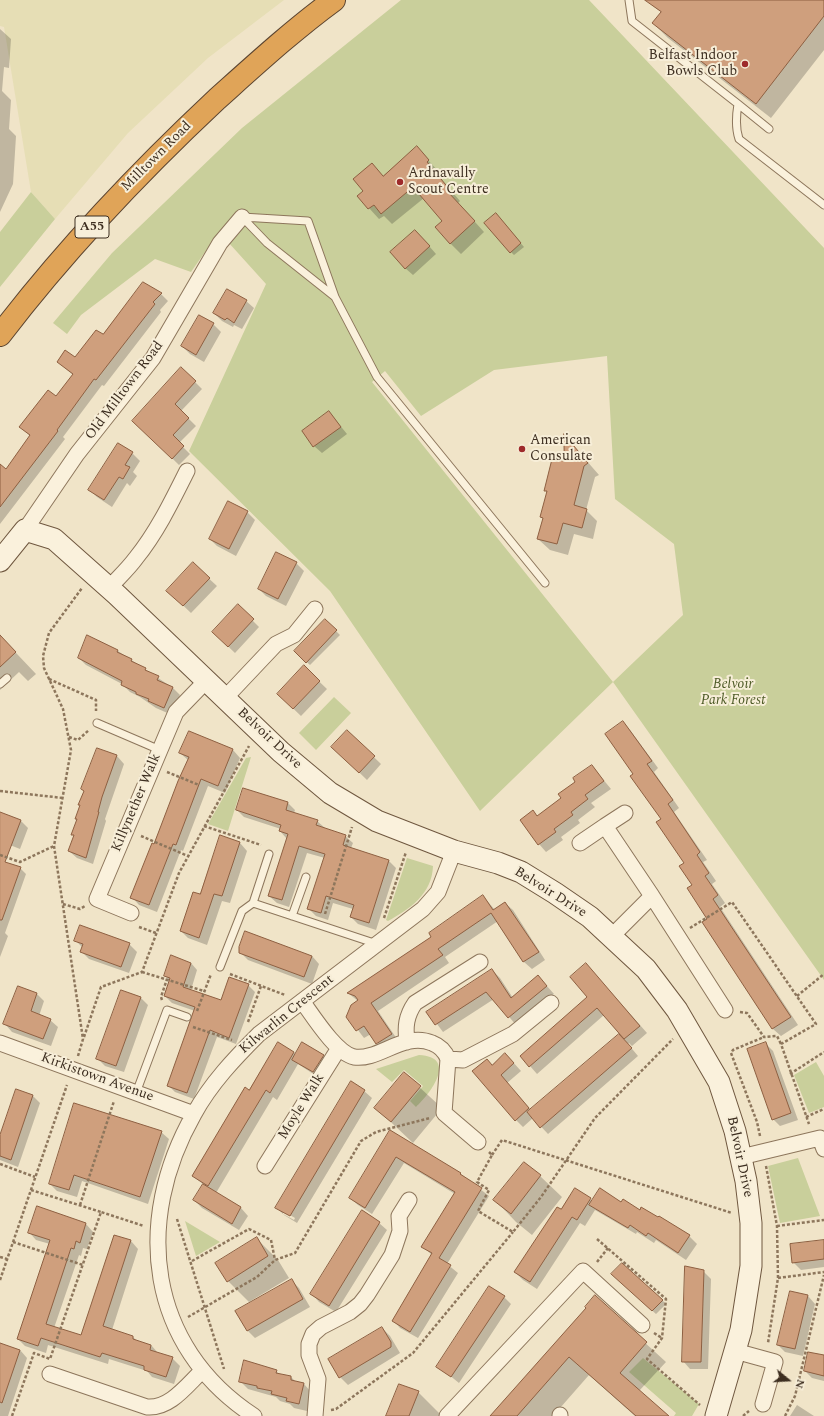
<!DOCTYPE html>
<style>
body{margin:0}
#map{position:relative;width:824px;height:1416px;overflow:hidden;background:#f0e4c8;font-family:Spectral,serif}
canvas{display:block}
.north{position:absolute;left:768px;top:1360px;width:40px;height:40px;-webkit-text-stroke:3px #f7eed8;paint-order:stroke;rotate:108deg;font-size:11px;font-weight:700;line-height:16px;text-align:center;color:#3d2e20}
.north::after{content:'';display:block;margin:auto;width:14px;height:18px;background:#3d2e20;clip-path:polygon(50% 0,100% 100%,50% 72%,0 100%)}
</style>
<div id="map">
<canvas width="824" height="1416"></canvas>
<div class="north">N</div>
</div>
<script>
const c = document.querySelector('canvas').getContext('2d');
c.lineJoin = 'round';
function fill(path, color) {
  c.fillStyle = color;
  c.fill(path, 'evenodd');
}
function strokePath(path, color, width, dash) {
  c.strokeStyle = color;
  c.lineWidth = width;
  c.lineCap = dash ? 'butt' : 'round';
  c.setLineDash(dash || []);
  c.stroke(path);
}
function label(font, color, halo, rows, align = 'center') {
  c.font = font + ' Spectral,serif';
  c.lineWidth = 4;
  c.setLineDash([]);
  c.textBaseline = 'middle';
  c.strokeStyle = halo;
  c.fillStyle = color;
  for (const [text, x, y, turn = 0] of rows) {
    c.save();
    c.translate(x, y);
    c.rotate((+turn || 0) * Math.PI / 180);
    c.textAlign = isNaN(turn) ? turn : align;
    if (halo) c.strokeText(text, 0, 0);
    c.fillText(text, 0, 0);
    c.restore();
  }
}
fill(new Path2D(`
 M0,0H284L208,58L128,133L55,219L31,192L4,27L0,26Z`), '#e6deb5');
fill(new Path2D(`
 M401,0H589L824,248V980L613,682L480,811L330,591L189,451L266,284L219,232L191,272L155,259L81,315L67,334L53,323L112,253L242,128ZM607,356L615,499L674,544L683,615L613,682L372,382L385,371L421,416L494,370Z
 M31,192L55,219L0,287V232Z
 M334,697L351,713L316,750L299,733Z
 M251,757L228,831L208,824L246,758Z
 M407,858L433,866C432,894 410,909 388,921L386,920Z
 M419,1055C458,1057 431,1093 416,1107L410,1101L423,1086L404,1070L392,1082L376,1069Z
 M816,1062L824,1076V1107L809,1113L794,1075Z
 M798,1158L820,1216L780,1223L768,1166Z
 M185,1221L220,1242L196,1256Z
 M643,1358L699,1404L692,1416H674L676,1413L629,1372Z`), '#c9cf9b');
fill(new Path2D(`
 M661,0H824V50L771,118L668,38L653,23L662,13L656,7Z
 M0,29L11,39L9,68L4,67L2,91L11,100L9,129L16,136L13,184L0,212Z
 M417,148L438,171L436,173L460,201L458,203L484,232L461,254L450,243L443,221L424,198L392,224L384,216L379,219L358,196L364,191L372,165L383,176Z
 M499,218L524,247L514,255L511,252Z
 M423,239L436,254L413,275L405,268Z
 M161,294L168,301L160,310L161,312L104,386L102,385L63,437L65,439L0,524V465L6,470L30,436L20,427L56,398L73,375L58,362L75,359L103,336Z
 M246,301L254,308L242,329L234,325L233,327L222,321L214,313Z
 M213,324L221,332L204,362L190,354L182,346Z
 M181,368L202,389L181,411L196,426L179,443L190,454L179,465L134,421Z
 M329,412L347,434L322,453L314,446Z
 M565,436L599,475L595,477L586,510L597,521L593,539L574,534L568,555L550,550L538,539L544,519L541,517L548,493L545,490L565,463Z
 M118,444L132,453L140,461L133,472L137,476L130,486L127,483L112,507L97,497L90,490Z
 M247,512L255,520L236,556L217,546L210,539Z
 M296,563L304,571L286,606L266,596L259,589Z
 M193,564L217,586L191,613L168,591Z
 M238,606L259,627L235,653L213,632Z
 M325,620L340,635L310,665L295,651Z
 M0,636L36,674L28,681L19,672L0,690Z
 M88,636L118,651L173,688L180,695L172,715L156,708L140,697L130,692L122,684L86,665L79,658Z
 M304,667L327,689L301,716L278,694Z
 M623,722L630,730L658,768L654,772L679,808L674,812L707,860L703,862L716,881L712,884L725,903L720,907L798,1025L781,1036L773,1029L703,923L708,919L685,864L662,819L635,774Z
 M347,731L381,764L367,780L333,747Z
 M189,732L233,750L240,758L225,793L208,786L183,851L181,850L157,912L139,905L132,897L188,760L180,753Z
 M117,756L124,764L105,819L106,821L93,864L77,858L69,851L75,836L73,834L78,820L76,819L81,806L79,804L84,791L82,789Z
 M592,766L611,789L591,803L595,807L578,820L580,823L561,837L563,840L546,852L539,844L533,812L538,817L563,799Z
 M288,803L295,810L294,813L317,821L325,828L345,836L353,843L351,848L389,861L396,868L376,930L358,924L351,917L353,909L333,903L328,920L316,916L309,909L325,858L307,853L289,907L277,903L269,896L287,839L280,831L281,829L244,817L237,810Z
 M0,813L20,820L28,828L20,849L0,841Z
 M221,837L240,843L247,851L230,903L222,901L207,945L188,938L181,931L201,895Z
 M20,868L26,874L5,933L8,936L0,957V887Z
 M483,896L495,910L505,903L513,910L545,960L532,969L524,962L498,921L445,957L449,963L378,1011L399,1042L384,1051L371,1034L364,1038L348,1017L358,1001L348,993L433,937Z
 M75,940L129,944L137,952L129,973L89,959L81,951L83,948Z
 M240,952L312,956L319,964L312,984L248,960Z
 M191,963L197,970L191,990L222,1001L248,985L255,992L236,1044L217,1037L194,1099L175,1092L168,1085L195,1011L172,1003L165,996L170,981L165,976Z
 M492,970L500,978L513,998L538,976L554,994L516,1025L494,999L443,1032L428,1012Z
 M593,972L647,1033L632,1046L629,1043L628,1044L638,1056L548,1134L533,1118L523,1127L516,1120L492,1066L512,1061L521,1071L507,1083L531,1110L624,1038L604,1015L537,1074L530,1066L589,997Z
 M18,987L37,994L44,1001L39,1016L50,1020L58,1027L51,1046L12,1032L5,1024Z
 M141,998L148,1005L124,1072L105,1066L97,1058Z
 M765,1043L773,1051L798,1120L780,1126L773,1119Z
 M294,1052L296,1055L323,1056L331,1063L321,1079L298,1064L277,1100L273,1097L216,1193L241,1208L248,1216L239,1230L202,1208L194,1200L204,1185L193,1176L249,1091Z
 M404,1073L442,1108L413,1143L376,1108Z
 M17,1090L33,1096L40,1103L18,1167L0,1160V1138Z
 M364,1091L372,1098L297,1223L284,1215L276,1207ZM283,1211L295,1218L294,1220L283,1214Z
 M161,1132L169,1139L148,1204L82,1181L77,1197L57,1191L50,1184Z
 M391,1132L461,1174L489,1196L447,1264L458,1273L418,1338L400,1328L393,1320L432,1255L423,1247L455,1194L404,1163L372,1214L358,1205L350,1198Z
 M524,1163L540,1176L562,1197L532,1235L516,1222L495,1200Z
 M590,1199L592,1201L621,1203L689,1236L697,1244L686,1260L656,1240L654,1243L637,1232L636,1234L595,1210L585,1226L580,1223L537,1289L523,1280L515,1272L561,1211Z
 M37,1208L86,1224L93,1232L87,1249L83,1248L81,1256L79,1255L54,1328L81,1337L115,1236L131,1241L138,1249L112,1330L133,1337L137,1341L151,1345L158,1353L172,1358L180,1366L174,1384L152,1377L147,1371L109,1359L108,1364L48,1345L46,1353L25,1346L18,1339L50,1244L36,1240L29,1232Z
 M379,1223L387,1230L336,1312L319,1302L312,1294Z
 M257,1239L278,1260L289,1278L249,1302L228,1281Z
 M824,1241V1267L801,1270L793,1262Z
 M703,1271L711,1279L708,1369H690L683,1361Z
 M616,1278L662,1300L666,1304L656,1314Z
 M291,1280L299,1288L310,1307L255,1338L248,1331L237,1312Z
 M791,1292L808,1296L815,1304L803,1356L785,1352L778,1345Z
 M504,1297L511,1304L459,1383L438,1366Z
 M595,1297L666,1362L639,1391L667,1416H635L589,1375L553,1416H492L587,1308Z
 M382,1328L390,1336L400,1353L348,1385L340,1377L330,1360Z
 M0,1344L20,1350L27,1358L8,1416H0Z
 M824,1356V1381L812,1378L805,1371Z
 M276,1371L280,1375L291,1377L296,1382L304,1384L311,1392L307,1411L294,1408L290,1404L280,1401L276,1397L248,1389L240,1381Z
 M418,1392L440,1414L439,1416H387Z
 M797,1405L814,1416H790Z`), '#0003');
const building = new Path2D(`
 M645,0H824V16L756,104L652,23L661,12Z
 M417,146L429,160L427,162L450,190L448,192L475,221L450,244L435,227L442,221L413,187L381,214L374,205L368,209L357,196L363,191L353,179L372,163L383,176Z
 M496,213L521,243L510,253L484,223Z
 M415,230L430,246L405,269L390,252Z
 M143,282L162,293L153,302L155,304L96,380L94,379L57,430L58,431L0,507V464L6,469L30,435L19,427L48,390L56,396L73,374L57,362L65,350L75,357L96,330L103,334Z
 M227,289L247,300L234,323L227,318L225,320L213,313Z
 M199,315L214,323L196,355L181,346Z
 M181,367L196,381L175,404L189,418L173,435L184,446L172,459L132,421Z
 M329,411L341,427L313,447L302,431Z
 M564,434L588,463L584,466L574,505L587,509L582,528L563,523L557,544L537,539L543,518L540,517L547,491H544L552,459L564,461Z
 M118,443L133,452L125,465L130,467L123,479L119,477L104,500L88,490Z
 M228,501L248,511L229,549L209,539Z
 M276,552L297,562L278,599L258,589Z
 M193,562L210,578L183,606L166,591Z
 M238,604L254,619L228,647L212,632Z
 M325,619L337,630L306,663L294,651Z
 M0,635L16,652L0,667Z
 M87,635L118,650L117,652L132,659L131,661L146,668L145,670L159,676L157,680L173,687L164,708L148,701L149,699L136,694V692L121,685L122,681L78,658Z
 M304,665L320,681L293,709L277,694Z
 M623,721L652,761L647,764L673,800L668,804L700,852L697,855L709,873L705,876L718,895L713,899L791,1017L772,1029L702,922L707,919L687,888L692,885L679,866L684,863L656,822L661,819L630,776L633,774L605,734Z
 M347,730L375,756L359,773L331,747Z
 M189,731L233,749L218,786L201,779L176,845L173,844L149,905L130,898L152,843L154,844L178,781L189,757L179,753Z
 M97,748L117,755L102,797L98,812H99L86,858L68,851L74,835H71L77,819H75L80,805H78L84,791L81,789Z
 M592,765L604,781L585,795L588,799L571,812L573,815L554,829L556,832L538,845L520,820L533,810L537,816L561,798L558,794L575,782L573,778Z
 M243,788L288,802L286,810L318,820L316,825L346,835L343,845L389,860L369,923L350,917L354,905L326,896L321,913L307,909L325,854L299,846L282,900L268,896L288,834L279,831L281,825L236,810Z
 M0,812L21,820L5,862L21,867L2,920H0Z
 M220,835L240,842L222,896L214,894L199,938L180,931L193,892L200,894Z
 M483,895L493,910L505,902L539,952L523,962L491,913L438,949L443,955L371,1003L392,1034L376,1044L364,1026L356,1031L346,1017L351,1005L358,1000L355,996L347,993L431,937L429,933Z
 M80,925L130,943L121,967L80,952L83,944L74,941Z
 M245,931L312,956L304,977L239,953V947Z
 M171,955L191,963L183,987L221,1000L229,977L249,984L229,1038L210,1030L187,1093L167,1086L195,1007L164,996L170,978L164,976Z
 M586,963L640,1026L624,1039L597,1008L529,1067L520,1056L587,997L570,977Z
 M492,969L511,998L538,975L547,986L508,1018L486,992L435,1025L426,1012Z
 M18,986L37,993L31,1011L51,1019L43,1039L3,1024Z
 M121,990L141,997L116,1066L96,1059Z
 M619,1034L632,1048L540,1128L527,1112Z
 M278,1042L294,1052L270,1093L266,1090L208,1186L192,1176L245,1087L249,1090Z
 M302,1042L324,1055L313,1072L292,1060Z
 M766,1042L791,1113L772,1120L747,1049Z
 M505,1053L514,1063L501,1075L529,1108L515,1121L472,1071L487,1059L492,1065Z
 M404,1072L421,1086L391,1122L374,1108Z
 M351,1081L365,1090L290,1216L275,1208Z
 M16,1089L33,1095L11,1160L0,1156V1135Z
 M74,1103L162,1131L140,1197L74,1175L69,1190L49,1184Z
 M390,1130L461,1173L460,1174L482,1188L439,1258L451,1265L410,1332L392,1321L432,1253L421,1247L455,1192L396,1157L365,1208L349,1198Z
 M524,1162L541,1175L511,1214L493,1200Z
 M203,1184L241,1207L232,1224L193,1200Z
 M575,1188L591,1198L577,1220L572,1217L530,1282L514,1272L557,1207L561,1209Z
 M600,1188L621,1202L623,1199L640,1210L641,1207L658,1217L659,1216L690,1235L678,1253L648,1233L646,1236L630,1225L628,1228L589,1205Z
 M37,1206L86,1223L80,1243L76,1241L74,1249L71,1248L46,1324L81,1335L114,1235L131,1240L103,1326L133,1336V1339L151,1345L150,1350L173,1357L166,1377L144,1370V1366L102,1353L100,1357L41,1338L38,1346L17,1339L50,1240L28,1233Z
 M362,1210L380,1222L329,1306L310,1294Z
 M257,1237L268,1256L227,1282L215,1263Z
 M824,1240V1259L792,1263L790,1244Z
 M622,1263L663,1300L652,1311L611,1274Z
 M685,1266L704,1270L701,1362H682Z
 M292,1279L303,1299L247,1331L235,1311Z
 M489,1286L505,1296L451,1377L436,1367Z
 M790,1291L808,1295L795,1349L777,1345Z
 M595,1295L647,1342L620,1373L669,1416H636L569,1357L517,1416H490L586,1308L585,1307Z
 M382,1327L391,1342V1347L339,1378L328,1359Z
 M0,1343L20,1350L2,1403L0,1402Z
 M808,1352L824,1355V1376L804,1371Z
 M244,1360L277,1370L276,1373L291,1376V1380L304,1383L299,1404L286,1401L287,1398L271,1394L272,1391L257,1388V1386L239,1382Z
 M399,1384L419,1391L409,1416H386Z`);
fill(building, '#cf9f7d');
strokePath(building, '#8d5f41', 1);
const lane = new Path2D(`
 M629,0L632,21L738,104C736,116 735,127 739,139L824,205
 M738,104L769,129
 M242,217L308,221L335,297L267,243Z
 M335,297L377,377L545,583
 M0,684L7,678
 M97,723L160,750
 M253,903L269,854
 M292,916L306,877
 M220,967L242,911L253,903L377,944
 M136,1093L167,1010L187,1017`);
const street = new Path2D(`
 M25,530L77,454L153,358L220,243L242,217
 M109,588C118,578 128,569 136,558C157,532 172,501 187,471
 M225,698L276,644L294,635L315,609
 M605,826L625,813
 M580,843L605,826L652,896
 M131,913L97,899L176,712L206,681
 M612,936L652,896L725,1010
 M302,1001C313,1016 336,1053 354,1057C379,1061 404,1031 432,1043C440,1046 445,1051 448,1059L444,1113L478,1142
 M407,1042C405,1027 406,1016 415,1003L480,962
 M0,1043L194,1114
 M448,1059L463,1060L513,1034L551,1003
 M741,1157L820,1138L824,1149
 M265,1166L339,1048
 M735,1351L775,1362L763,1404
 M50,1374L147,1407C170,1409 187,1385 202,1371
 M560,1415V1416
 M254,1416C147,1346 133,1221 194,1114C211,1083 235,1058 259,1034L423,909L438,892L454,851
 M315,1416L318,1379L309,1355V1344L313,1334L321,1327L350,1312L360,1304L367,1295L392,1255L400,1231L399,1216L409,1200
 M447,1416L583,1271L642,1325`);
const secondary = new Path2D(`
 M0,561L25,530L54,539L117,595L281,752L330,793L377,821L454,851L498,863L521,872L555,893L590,917L646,969L677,1010L719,1082L735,1131L746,1181L751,1223V1266L741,1330L716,1416`);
const highway = new Path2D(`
 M0,335C65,250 139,172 217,99C255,65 293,30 334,0`);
strokePath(lane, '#8d765c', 9);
strokePath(street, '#8d765c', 17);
strokePath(secondary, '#6f573f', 23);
strokePath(highway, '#5b4430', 24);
strokePath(new Path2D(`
 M49,679L96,700V711
 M69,737L78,740L89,730
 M167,772L199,785
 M0,791L63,798
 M204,826L261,845
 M141,836L188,856
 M0,855L20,862L54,846
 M63,904L80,909L85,906
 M325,914L352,827
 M384,918L406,852
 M139,927L156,933
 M690,928L732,902L816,1024L781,1044L809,1124
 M142,972L204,991
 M230,974L285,995
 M797,996L824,974
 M162,1000L161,997L167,979
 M197,1011L211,974
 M740,1012L747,1013L764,1037L777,1036L781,1044
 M248,1022L261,986
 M193,1027L232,1040
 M84,1037L101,987L142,972L179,873L249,746
 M78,1056L83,1039L54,846L71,750L63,709L44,668L43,656L49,633L82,588
 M790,1074L824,1052
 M806,1117L824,1109
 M760,1136L757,1122L731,1053L733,1050L764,1037
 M489,1152L492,1155L477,1182L489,1190L478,1211L513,1232L541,1197L595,1118L673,1039
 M492,1155L502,1140L732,1213
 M0,1164L35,1177
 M766,1166L777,1226L778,1278L768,1343
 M31,1190L101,1212
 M80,1205L114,1101
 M177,1219L224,1369
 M777,1226L824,1220
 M597,1239L666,1299L662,1338L647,1359L700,1405
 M13,1242L83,1265
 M0,1257L7,1259
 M192,1261L249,1229L271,1240L275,1260
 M597,1262L608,1248
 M778,1278L824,1272
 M0,1280L67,1085
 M188,1317L257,1277L275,1260L295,1253L361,1141L376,1132L430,1118
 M654,1333L662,1338
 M331,1410L336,1409L413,1353L513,1232
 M12,1416L34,1353L50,1359L101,1212L144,1226
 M743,1416L749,1411
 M785,1416L795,1396L824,1275`), '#8d765c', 2.5, [3, 2]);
strokePath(lane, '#faf1dc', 7);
strokePath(street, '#faf1dc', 15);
strokePath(secondary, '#faf1dc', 21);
strokePath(highway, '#e0a458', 22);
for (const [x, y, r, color] of [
 [745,64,4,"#9e2a2b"],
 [400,182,4,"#9e2a2b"],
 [522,449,4,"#9e2a2b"]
]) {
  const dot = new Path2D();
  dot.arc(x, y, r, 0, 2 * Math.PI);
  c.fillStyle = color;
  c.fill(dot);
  strokePath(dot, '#f7eed8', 1.5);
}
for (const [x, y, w] of [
 [92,227,34]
]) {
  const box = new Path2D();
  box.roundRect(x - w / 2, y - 11, w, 22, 3);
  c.fillStyle = '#f7eed8';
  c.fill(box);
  strokePath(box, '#3d2e20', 1);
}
label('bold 13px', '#3d2e20', null, [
 ["A55",92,227]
]);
label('14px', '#3d2e20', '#f7eed8', [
 ["Belfast Indoor",737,56,"right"],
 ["Bowls Club",737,72,"right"],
 ["Ardnavally",408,174],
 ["Scout Centre",408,190],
 ["American",530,441],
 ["Consulate",530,457]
], 'left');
label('14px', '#3d2e20', '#f7eed8', [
 ["Milltown Road",157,157,-45],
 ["Old Milltown Road",125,391,-53],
 ["Belvoir Drive",269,739,43],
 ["Killynether Walk",137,803,-67],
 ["Belvoir Drive",550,893,32],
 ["Kilwarlin Crescent",287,1015,-39],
 ["Kirkistown Avenue",97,1078,20],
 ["Moyle Walk",302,1107,-58],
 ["Belvoir Drive",739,1157,78]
]);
label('italic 14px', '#4d5a26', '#f7eed8', [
 ["Belvoir",733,685],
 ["Park Forest",733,701]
]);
</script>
